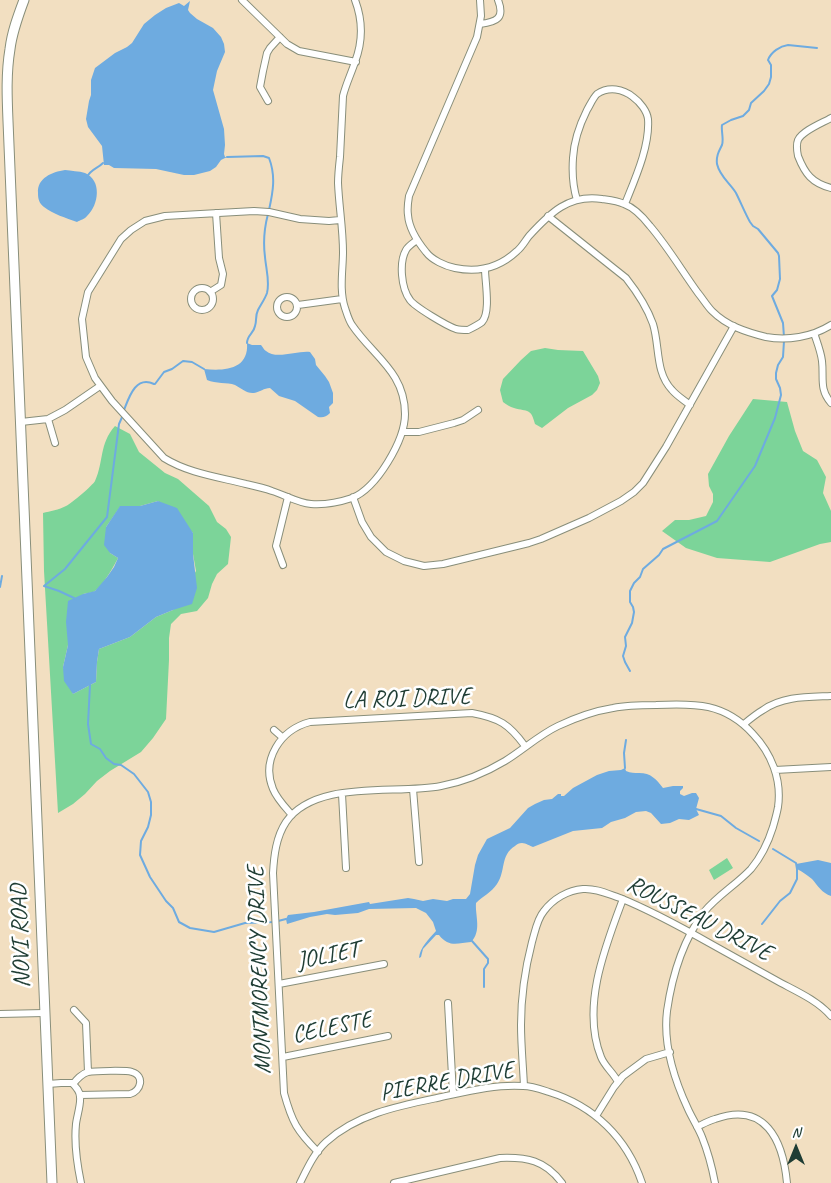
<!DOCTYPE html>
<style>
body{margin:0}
#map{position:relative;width:831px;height:1183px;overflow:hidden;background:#f2dfc1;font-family:Caveat,sans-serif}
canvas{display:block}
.north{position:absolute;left:771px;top:1123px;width:50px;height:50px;-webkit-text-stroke:4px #fff;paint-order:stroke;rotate:0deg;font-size:14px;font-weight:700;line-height:20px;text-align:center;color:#1f3d34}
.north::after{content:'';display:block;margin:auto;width:18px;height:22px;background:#1f3d34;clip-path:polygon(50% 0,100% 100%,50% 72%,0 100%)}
</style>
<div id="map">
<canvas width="831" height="1183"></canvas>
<div class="north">N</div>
</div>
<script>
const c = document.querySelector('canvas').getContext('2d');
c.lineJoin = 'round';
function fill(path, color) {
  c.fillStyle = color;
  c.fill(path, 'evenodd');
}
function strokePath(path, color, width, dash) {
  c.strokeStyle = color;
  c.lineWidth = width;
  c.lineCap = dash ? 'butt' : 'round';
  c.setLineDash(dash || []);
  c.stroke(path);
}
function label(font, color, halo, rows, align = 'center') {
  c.font = font + ' Caveat,sans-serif';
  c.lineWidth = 5;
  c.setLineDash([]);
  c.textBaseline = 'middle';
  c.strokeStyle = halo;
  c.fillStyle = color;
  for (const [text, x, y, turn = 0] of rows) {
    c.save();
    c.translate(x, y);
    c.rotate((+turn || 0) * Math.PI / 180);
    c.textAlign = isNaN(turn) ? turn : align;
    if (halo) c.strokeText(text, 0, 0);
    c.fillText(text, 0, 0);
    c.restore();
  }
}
fill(new Path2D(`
 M545,348L558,350L583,351L598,376L600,383L597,390L592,395L568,408L542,428L535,424C531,408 528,412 514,408C510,407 506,404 503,402L500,390L503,379L521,360L531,351Z
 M753,399L787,402L795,431L803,451L817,460L826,477L823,493L831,511V542L820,544L770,562L717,558L686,548L662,531L675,520H689L706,516L713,502V494L709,486L708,474L729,436Z
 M115,426L130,434L139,452L165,473L178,479L209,506L217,522L226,529L231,537L228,564L217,574L212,584L208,598L197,611L181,614L171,624L169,638V660L166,719L153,738L141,752L110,771L97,781L85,794L73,804L58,813L44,571L43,513C50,511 59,510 66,506C71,504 93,485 95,481C104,461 99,444 115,426ZM158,501L193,533V554L196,571L173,610L156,617L130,637L99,649L97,662L96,682L73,694L63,667L68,645L83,594C86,593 92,593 95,591C102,587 114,566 118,558L110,553L106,527L120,507L140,506Z
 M727,858L733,868L714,880L709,870Z`), '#7cd499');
fill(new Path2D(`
 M190,1L188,10L190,13L197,19L213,28L221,37L224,44L225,52L217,71L213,90L224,129L225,145L224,154L225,157H227L221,160L216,167L210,171L194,175H184L156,169L114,168L109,165H104L102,146L88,127L86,119L89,101L91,95V80L95,68L115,53L127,47L132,43L144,24L155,15L166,8L179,3L184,6Z
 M65,170C71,171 79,171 85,173C102,180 99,205 87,216C85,219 80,220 77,222C66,218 53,214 44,207C39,203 38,199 38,193C37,178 52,172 65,170Z
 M247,343L252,345H261C263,347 264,350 266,351C276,360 299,350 310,352L315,359L316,365L325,376L329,382L333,393V403L329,407L330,413C326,417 323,418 318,417L295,401L279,396L270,388C264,388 260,392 254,393C247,394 241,388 235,385C227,382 216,384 207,380L204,369C224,371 249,370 247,343Z
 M158,501L177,508L193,533V554L197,588L192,604L173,610L156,617L130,637L99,649L97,662L96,682L73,694L64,681L63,667L68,645L66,622L68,601L83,594L95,591L107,577L114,567L118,558L110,553L104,545L106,527L120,506H140Z
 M625,768L626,771C631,773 634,773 639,773C651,773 656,779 663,788L673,786H683V788L680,791V794L684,796L692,793H696L699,798L696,809L699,815L689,820L679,819L670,823L661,824L651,813L646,811L636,812L625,818L611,822L602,828L573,831L533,847C530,846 526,843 522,843C519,843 517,844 515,846C500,855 506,871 497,884C491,893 483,896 476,903C475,916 482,931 471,942C458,943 449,948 439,935H436L423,949L421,957L419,958C420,947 429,939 436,931L433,922L426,913L416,908L369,909L358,913L335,915L327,914L310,917L287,924L286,919L288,915L314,912L369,902L370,904L408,898L414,899L423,901L433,899L447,901L453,899H466L470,894L475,865L478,855L487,839L510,828L528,808L535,804L544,800L552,799L558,794H561V796H564L573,788L597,775L609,771L621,770Z
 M818,860L831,863V896C822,893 818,886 812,879C807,875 803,872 797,869L796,864Z`), '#6eabe0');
strokePath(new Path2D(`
 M227,157L263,156L269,158C276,176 273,192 269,210
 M87,177C91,169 97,169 103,163
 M784,337L783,323L772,296L777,290L780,279L779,256L778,253L758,229L753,226L750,222C745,213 741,203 736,193C730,183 720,177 717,164C716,156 719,151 722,145C724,139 721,131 722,125L731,120L743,116L749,110L751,103L764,91L769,84L771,77V65L768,60C771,52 780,46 788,45L817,48
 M247,343C247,335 254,333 255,326C257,320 255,316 258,310C261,304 265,299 267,293C270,281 266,269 265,257C263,242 264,229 268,214
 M124,410C129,397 136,375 154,384H155L164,372L172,369L183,361L192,362L204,369
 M44,586L59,591L74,598L76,600
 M44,586L65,569L107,517L119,424L123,415
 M0,587L2,576
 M630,671L625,662L623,656L626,646L625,637L632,623L634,612L633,607L630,602V591L634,583L640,577L643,569L659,555L663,549L717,521L755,466L775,418L781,395L780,388L776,379V373L778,365L783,357L784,341
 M90,685L88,724L91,744L100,749L106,758L114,764L121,765L134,774L148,792L151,802V815L148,827L141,841L140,855L150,877L166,901L173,908L179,922L190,928L214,932L245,923L274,922L286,919
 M625,768L624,753L626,740
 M696,809L721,816L736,828L759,841
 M762,924L780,901L790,893L797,879V869L796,863L773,849
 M472,941L488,959V963L484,969V987`), '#6eabe0', 2);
const street = new Path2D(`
 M242,0L287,44L299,51L356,62
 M480,0L481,16L477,37L409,196C408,202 407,209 408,215C409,229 417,241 426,252C432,260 445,266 455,268C479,273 499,268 517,251C522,247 525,241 529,236C550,213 569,194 602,199C609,200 618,201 624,204C635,208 643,217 650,226C668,247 682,271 698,293C703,299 707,306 712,311C727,326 746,332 766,337C787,341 812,337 831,325
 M480,24C497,22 505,18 498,0
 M268,101L260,87L263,71L267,53L270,48L280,37
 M831,118C822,123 802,131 798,140C796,145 797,151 798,156C805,174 812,183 831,188
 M577,200C573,187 572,172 573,158C574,140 579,126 587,110C590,105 593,98 597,94C609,86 623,89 633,97C640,102 647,111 648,119C650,146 635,179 625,204
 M548,216L626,278C637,292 647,307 653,324C660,347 655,372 672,390C677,396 684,400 690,405
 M340,220L329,221L300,219L269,212L254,211L165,216L145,221L131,230L121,239L88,292L82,319L86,357L95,378L112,401L164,458C188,473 218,477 246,484C255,486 264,488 272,491C285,495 298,503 311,504C325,505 340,502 352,498C377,488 405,440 405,414C405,372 373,356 352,325C349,321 347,314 345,308C339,290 343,270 343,252C343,229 339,206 338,183C338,175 339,166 340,157C341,137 342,117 343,96C346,84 351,74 355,62C363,41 363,21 355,0
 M417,240C413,243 408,246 406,250C399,262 401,288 410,300C415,307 447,326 456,329C460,330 464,330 468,330C472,328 478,325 482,322C491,312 485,282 485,269
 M191 299a11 11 0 1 1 22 0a11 11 0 1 1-22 0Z
 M210,292L221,285L223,274L219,258L216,213
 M277 307a10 10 0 1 1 20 0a10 10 0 1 1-20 0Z
 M298,305L342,299
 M814,333C817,342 821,352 822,361C824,378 819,389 831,403
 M48,419L55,443
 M21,422L48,419L65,410L100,386
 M402,432H419L454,423L463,420L478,410
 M353,497L362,522L371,537L386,552L404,561L424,566L443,564L529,543L541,539L589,518L621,501L634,492L643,483L666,447L734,326
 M283,565L276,546L288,497
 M744,724C750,719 756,714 763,710C783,696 808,697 831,696
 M274,730L282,737
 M775,770L831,767
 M413,789L419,862
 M342,794L346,868
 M292,815C285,807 277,799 273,789C261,760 280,730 310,722L472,713C499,718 509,724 525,746
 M279,984L384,964
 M448,1003L453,1094
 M74,1010L86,1023L88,1072
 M0,1014L44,1013
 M283,1057L388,1036
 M618,1082C613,1072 605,1067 601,1057C581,1007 605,947 623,899
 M48,1084L61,1083H72C76,1087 80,1091 80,1097C81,1104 77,1116 76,1124C74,1144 77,1164 81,1183
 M73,1084C77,1079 81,1074 88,1072C94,1071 127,1070 132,1072C145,1076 141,1091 130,1094L80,1095
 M524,1086C523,1065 521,1045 521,1025C521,997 525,969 532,942C535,932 537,919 544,911C553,899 568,890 583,889C596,888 608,894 620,898C652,911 681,927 711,944C734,957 758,970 781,983C798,992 818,1001 831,1016
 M596,1116L614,1087L623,1076L646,1059L670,1052
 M697,1127C703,1124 708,1121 715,1119C765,1101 783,1140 787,1183
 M318,1152C297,1131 292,1122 284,1093L273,873C274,856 276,837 286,822C316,779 395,795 441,786C463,782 485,773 505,761C523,750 539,735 558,726C575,718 594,711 613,708C627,705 642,705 656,705C695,703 725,703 753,734C771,753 782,779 778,807C777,813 775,820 773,827C768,843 761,857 751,869C736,885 718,895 704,912C683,940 672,976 667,1011C663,1044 674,1079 688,1109C692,1118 698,1127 702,1137C708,1152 712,1167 715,1183
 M300,1183C307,1169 314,1153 326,1142C357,1114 398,1106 437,1098C465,1092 495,1084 523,1086C532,1086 540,1089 549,1092C594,1106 627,1138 642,1183
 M394,1183L500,1158C527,1157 545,1160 562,1183`);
const secondary = new Path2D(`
 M24,0C18,16 12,32 10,49C6,73 7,97 8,121L52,1183`);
strokePath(street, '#888e7a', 8);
strokePath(secondary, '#888e7a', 11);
strokePath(street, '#fff', 6);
strokePath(secondary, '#fff', 9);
label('24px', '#1f3d34', '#fff', [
 ["LA ROI DRIVE",407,699,-2],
 ["ROUSSEAU DRIVE",699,919,27],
 ["NOVI ROAD",21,936,-92],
 ["JOLIET",328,956,-11],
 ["MONTMORENCY DRIVE",260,970,-92],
 ["CELESTE",332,1028,-12],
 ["PIERRE DRIVE",447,1082,-10]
]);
</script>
